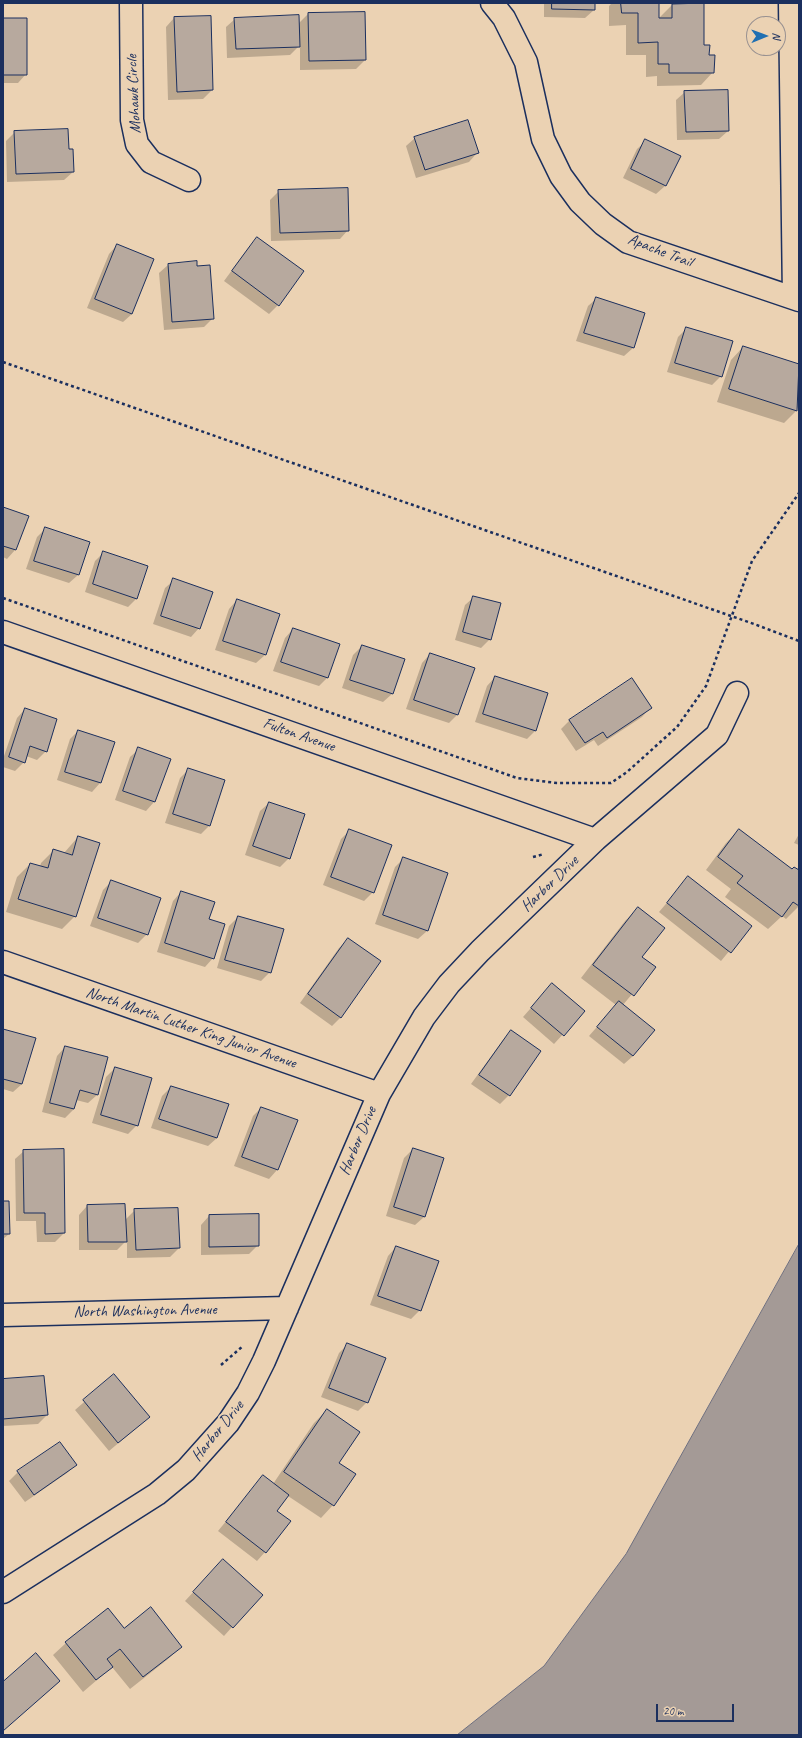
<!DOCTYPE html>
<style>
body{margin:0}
#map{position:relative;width:802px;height:1738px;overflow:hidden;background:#ebd2b3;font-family:Caveat,sans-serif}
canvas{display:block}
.frame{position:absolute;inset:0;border:4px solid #1b2f5e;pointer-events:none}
.north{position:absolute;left:746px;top:16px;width:40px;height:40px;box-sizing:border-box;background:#ebd2b3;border:1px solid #989191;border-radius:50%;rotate:89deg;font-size:11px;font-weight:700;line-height:16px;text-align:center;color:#1b2f5e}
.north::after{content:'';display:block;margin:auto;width:14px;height:18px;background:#1f6fb2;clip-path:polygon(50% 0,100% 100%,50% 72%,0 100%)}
.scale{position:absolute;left:656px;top:1704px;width:78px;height:18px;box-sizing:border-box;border:2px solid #1b2f5e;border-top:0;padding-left:5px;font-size:12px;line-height:14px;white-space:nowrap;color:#1b2f5e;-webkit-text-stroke:3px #ebd2b3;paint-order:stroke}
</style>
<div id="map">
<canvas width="802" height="1738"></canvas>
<div class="frame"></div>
<div class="north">N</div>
<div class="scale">20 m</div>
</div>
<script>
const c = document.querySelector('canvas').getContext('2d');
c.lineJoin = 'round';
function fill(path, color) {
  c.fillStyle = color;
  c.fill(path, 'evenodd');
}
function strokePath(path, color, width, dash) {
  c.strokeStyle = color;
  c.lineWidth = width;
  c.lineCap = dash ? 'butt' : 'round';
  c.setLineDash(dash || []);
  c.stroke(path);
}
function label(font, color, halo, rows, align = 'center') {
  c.font = font + ' Caveat,sans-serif';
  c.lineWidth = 4;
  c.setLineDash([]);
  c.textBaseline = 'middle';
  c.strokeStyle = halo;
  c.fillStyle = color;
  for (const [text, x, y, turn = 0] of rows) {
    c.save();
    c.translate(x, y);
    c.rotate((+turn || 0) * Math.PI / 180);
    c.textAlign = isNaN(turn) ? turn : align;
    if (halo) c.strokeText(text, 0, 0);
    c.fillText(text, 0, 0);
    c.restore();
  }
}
const water = new Path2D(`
 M799,1244V1735H457L544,1666L626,1554Z`);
fill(water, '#a49a96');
strokePath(water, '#6d6f80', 1);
fill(new Path2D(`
 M544,3H594V10L585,18L544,17Z
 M612,3H658V19L672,5L703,46L713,72L701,85L657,86V76L646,77V55H626V25L609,26V6Z
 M364,13L365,60L356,69L300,70V45L290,55L227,58L226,27L235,19L298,24L308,14Z
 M174,18L212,90L203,99L168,100L166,27Z
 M3,19L26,74L18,83H3Z
 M685,92L728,131L719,139L677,140L676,100Z
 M15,132L73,172L64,180L7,182L6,141Z
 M415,138L477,153L469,162L416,178L406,146Z
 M646,141L680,157L665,186L656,194L623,178L637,149Z
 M279,191L348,230L340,239L271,241L270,200Z
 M257,239L278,305L269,314L224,281L249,247Z
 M117,245L132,314L123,322L87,308L109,254Z
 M196,262L213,318L204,327L164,330L159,273L168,265Z
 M597,298L644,313L633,348L624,356L576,341L588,306Z
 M686,329L721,376L712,385L667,372L678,337Z
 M743,347L799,365V403L797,410L784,423L717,402L731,360Z
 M3,508L27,516L15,550L7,559L3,557Z
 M46,528L78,575L69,583L26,569L37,537Z
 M104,552L137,598L128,607L85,592L95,561Z
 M174,580L199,628L191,637L153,624L165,588Z
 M474,597L490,639L481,648L455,640L465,605Z
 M237,600L278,615L265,655L256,663L215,650L229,609Z
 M293,629L328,677L319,686L273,671L285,638Z
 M362,646L392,694L383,702L342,688L353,655Z
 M430,654L473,668L457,715L449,723L406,709L422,663Z
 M495,677L535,731L527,739L475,722L487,686Z
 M650,708L642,717L598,746L594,740L576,751L561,729L570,720Z
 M25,709L46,751L37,760L26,756L24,762L15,771L3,767V759L17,718Z
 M78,731L114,742L100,783L92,792L57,780L70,739Z
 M139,749L169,759L154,802L146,811L115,800L130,757Z
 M189,769L209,826L201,834L165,823L180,778Z
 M269,803L289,858L280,867L245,855L260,811Z
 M350,830L373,892L364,901L323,885L341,839Z
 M739,830L792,870L799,872V906L786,919L782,916L768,929L725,897L731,889L706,870L726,843Z
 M799,834V845L794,843Z
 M78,837L75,916L62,929L6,912L17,877L30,864L40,867L41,863L54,850L64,853Z
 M404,858L427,931L418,939L375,924L395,867Z
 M688,878L750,926L721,961L659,912Z
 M111,882L147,934L138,943L90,926L103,890Z
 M181,892L208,920L213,958L205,967L157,952L173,901Z
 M638,908L641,957L655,967L622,1006L633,1056L624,1064L589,1036L616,1005L581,978L625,921Z
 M238,917L270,972L261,981L217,968L229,926Z
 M348,940L341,1017L332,1026L300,1003L339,948Z
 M552,984L584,1011L554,1044L523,1017Z
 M3,1030L22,1084L13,1092L3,1089Z
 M511,1032L540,1052L509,1095L500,1104L471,1084L503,1040Z
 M65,1047L107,1058L97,1095L88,1103L76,1100L74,1109L65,1118L42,1112L57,1056Z
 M115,1068L137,1125L128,1134L92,1123L106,1077Z
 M171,1087L217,1138L208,1146L151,1128L162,1096Z
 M261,1108L296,1120L277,1170L269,1179L234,1166L253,1116Z
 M413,1149L424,1217L415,1225L386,1216L404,1158Z
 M24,1151L64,1233L55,1242H37L36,1221H16L15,1159Z
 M3,1202L9,1234L3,1239Z
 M87,1206L125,1220L135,1210L179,1248L170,1257L127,1258V1240L117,1250H79V1215Z
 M209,1216L258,1245L249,1254L201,1255V1225Z
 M396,1247L420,1310L411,1319L370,1305L388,1256Z
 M347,1345L367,1402L358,1411L321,1397L339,1353Z
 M114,1376L140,1425L109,1451L75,1410Z
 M3,1380L47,1415L38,1424L3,1426Z
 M327,1410L337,1463L333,1505L321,1518L288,1496L276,1511L265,1552L257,1561L218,1531L263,1476L273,1484L314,1423Z
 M60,1443L75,1465L67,1473L25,1502L9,1481L18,1472Z
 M223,1560L232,1627L224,1636L185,1601Z
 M124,1629L181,1647L168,1659L130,1689L112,1667L83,1692L53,1655L66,1643Z`), '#0003');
const building = new Path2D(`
 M552,3H595V10L552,9Z
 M621,3H659V18H672V4L704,3V45H710L709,55H715L714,73H669V64H658V42L638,43V13H622Z
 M365,12L366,60L309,61L308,13Z
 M299,15L300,47L236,49L234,18Z
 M211,16L213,90L177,92L174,17Z
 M3,18H27V75H3Z
 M728,90L729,131L686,132L684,91Z
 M468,120L479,153L425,170L414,137Z
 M68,129L69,149H73L74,172L16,174L14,131Z
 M645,139L681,156L666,186L631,169Z
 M348,188L349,231L280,233L278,190Z
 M257,237L304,271L279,306L232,271Z
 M117,244L154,259L132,314L95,299Z
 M197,261V266L210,265L214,319L172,322L168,264Z
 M596,297L645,313L634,348L584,333Z
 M686,327L733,341L722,377L675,363Z
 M743,346L799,364L797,411L729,389Z
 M3,507L29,516L16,550L3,546Z
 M45,527L90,542L79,575L34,561Z
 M103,551L148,566L137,599L93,584Z
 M173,578L213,592L200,629L161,616Z
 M473,596L501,603L491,640L463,632Z
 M237,599L280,614L266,655L223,641Z
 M293,628L340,644L328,678L281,662Z
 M362,645L405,659L393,694L350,680Z
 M430,653L475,668L458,715L414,700Z
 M495,676L548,693L536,731L483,714Z
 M632,678L652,708L607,738L603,732L585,743L569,720Z
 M25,708L57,719L47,752L30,746L25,763L9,757Z
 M78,730L115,742L101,783L65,772Z
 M138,747L171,759L155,802L123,791Z
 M188,768L225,780L210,826L173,814Z
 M269,802L305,814L290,859L253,846Z
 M349,829L392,845L374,893L331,877Z
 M739,829L792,869L794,867L799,870V906L793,902L782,917L737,883L743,876L718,857Z
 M78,836L100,843L76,917L18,899L30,863L48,868L53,849L72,855Z
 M403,857L448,873L428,931L383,915Z
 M688,876L752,926L731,953L667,903Z
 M111,880L161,898L148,935L98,918Z
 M181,891L215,902L209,919L225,924L214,959L165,943Z
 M638,907L665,928L642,957L656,967L634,996L593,965Z
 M238,916L284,929L271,973L225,960Z
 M348,938L381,961L341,1018L308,994Z
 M552,983L585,1011L564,1036L531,1008Z
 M619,1001L655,1030L633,1056L597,1027Z
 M3,1029L36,1038L22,1084L3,1079Z
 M511,1030L541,1051L510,1096L479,1075Z
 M65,1046L108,1057L98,1095L80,1090L74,1109L50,1103Z
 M115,1067L152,1078L138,1126L101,1115Z
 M171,1086L229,1104L217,1138L159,1119Z
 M261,1107L298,1120L278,1170L242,1157Z
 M413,1148L444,1158L425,1217L394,1207Z
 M64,1149L65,1233L45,1234V1213H24L23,1150Z
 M3,1201H9L10,1234H3Z
 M125,1204L127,1242H88L87,1205Z
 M178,1208L180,1248L136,1250L134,1209Z
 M259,1214V1246L209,1247V1215Z
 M396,1246L439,1261L421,1311L378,1296Z
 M347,1343L386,1358L368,1403L329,1388Z
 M114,1374L150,1417L118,1443L83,1400Z
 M44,1376L48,1415L3,1419V1379Z
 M327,1409L360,1432L339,1463L356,1474L334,1506L284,1472Z
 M60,1442L77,1465L34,1495L17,1471Z
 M263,1475L289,1495L277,1511L291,1521L266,1553L226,1522Z
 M223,1559L263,1595L233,1628L193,1592Z
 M151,1607L182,1647L143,1677L120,1649L107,1659L113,1667L96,1680L65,1642L108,1608L124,1628Z
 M36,1653L60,1681L3,1731V1682Z`);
fill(building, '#b7a99e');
strokePath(building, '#1b2f5e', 1);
const minor = new Path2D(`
 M131,3L132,120L137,144L151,162L189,180
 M492,3L504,18L526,62L543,139L561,176L580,202L603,224L628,242L799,300
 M790,3L794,298
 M3,632L595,840
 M3,962L379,1094
 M3,1315L287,1308
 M3,1592L157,1494L186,1470L228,1423L248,1393L264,1361L379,1094L424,1017L449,984L480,951L595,840L717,735L737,693`);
strokePath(minor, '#1b2f5e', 25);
strokePath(new Path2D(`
 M3,362L754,624L799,641
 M3,598L517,778L557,783H611L627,772L677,727L706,686L752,561L799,493
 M533,857L544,854
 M221,1365L243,1346`), '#1b2f5e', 2.5, [3, 3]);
strokePath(minor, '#ebd2b3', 22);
label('16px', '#1b2f5e', '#ebd2b3', [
 ["Mohawk Circle",134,94,-93],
 ["Apache Trail",660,251,21],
 ["Fulton Avenue",299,735,19],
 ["Harbor Drive",550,884,-44],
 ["North Martin Luther King Junior Avenue",191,1028,19],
 ["Harbor Drive",358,1141,-67],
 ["North Washington Avenue",145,1311,-1],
 ["Harbor Drive",218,1431,-51]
]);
</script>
